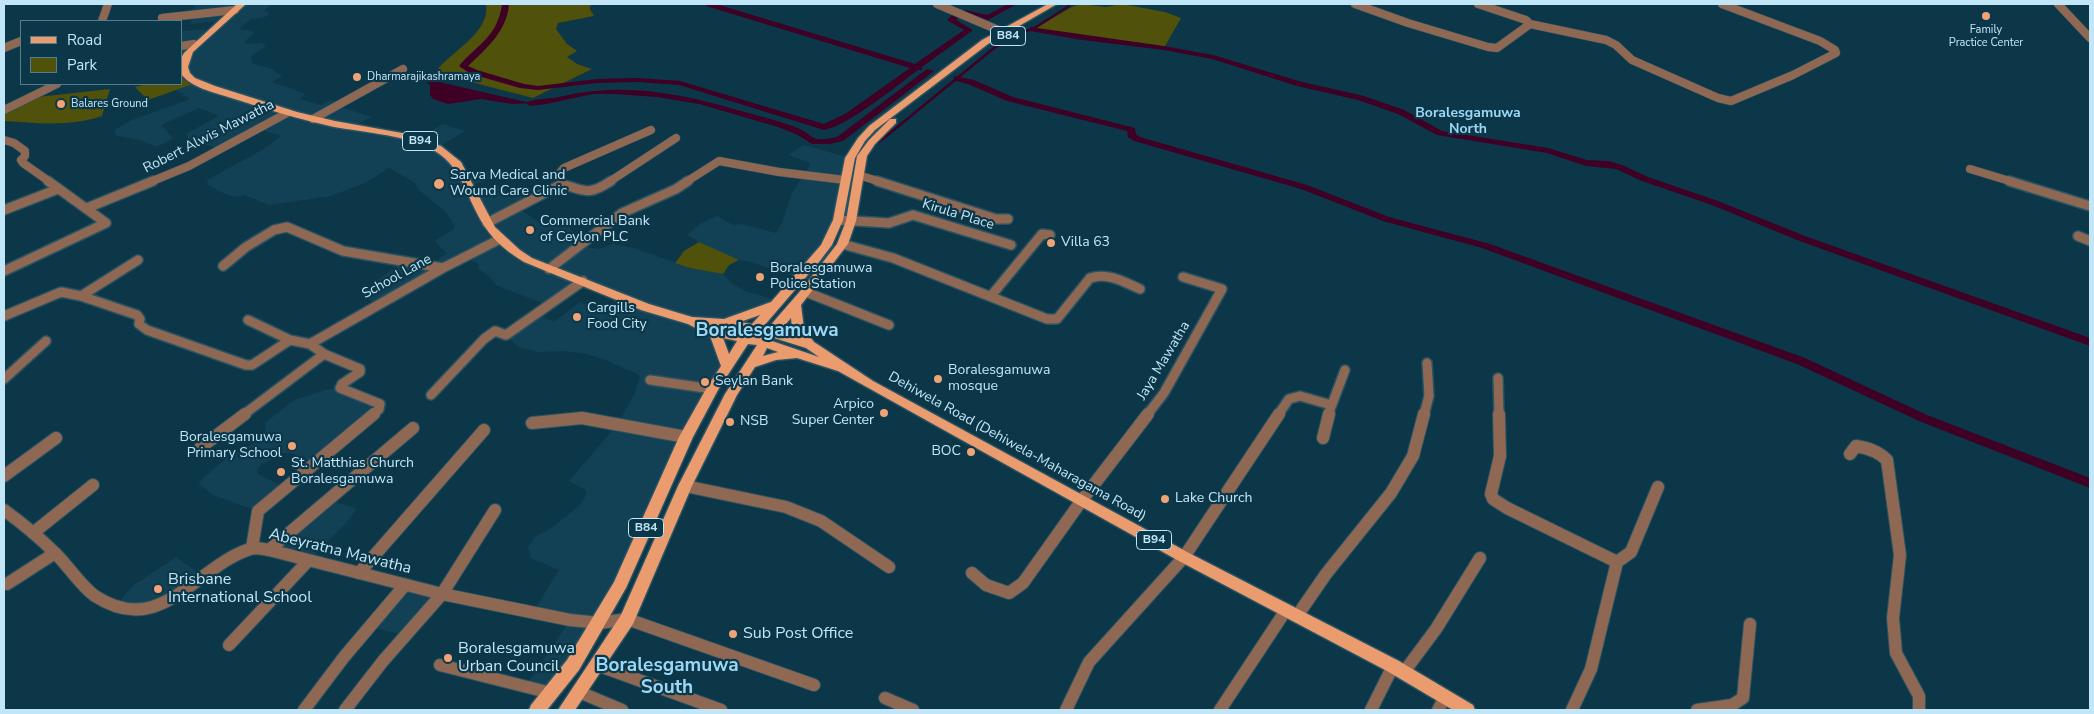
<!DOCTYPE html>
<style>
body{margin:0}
#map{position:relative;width:2094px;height:714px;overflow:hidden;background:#0c3748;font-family:"Nunito Sans",sans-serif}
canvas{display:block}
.frame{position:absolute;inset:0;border:5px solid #c1e6f8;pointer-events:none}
.legend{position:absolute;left:20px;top:20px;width:162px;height:65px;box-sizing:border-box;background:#0c3748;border:1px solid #547d8e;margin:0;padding:6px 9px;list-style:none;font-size:15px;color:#c1e6f8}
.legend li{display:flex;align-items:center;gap:10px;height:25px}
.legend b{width:25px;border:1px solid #547d8e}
</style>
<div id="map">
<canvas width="2094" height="714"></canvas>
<div class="frame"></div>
<ul class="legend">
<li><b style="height:6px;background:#ea9c6f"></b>Road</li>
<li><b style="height:14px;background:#50510a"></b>Park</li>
</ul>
</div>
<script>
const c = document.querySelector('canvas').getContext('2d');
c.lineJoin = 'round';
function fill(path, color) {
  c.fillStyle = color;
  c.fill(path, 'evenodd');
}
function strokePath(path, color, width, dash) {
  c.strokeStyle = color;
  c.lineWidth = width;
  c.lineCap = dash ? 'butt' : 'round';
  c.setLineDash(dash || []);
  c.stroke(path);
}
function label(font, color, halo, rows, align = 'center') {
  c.font = font + ' "Nunito Sans",sans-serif';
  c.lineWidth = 4.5;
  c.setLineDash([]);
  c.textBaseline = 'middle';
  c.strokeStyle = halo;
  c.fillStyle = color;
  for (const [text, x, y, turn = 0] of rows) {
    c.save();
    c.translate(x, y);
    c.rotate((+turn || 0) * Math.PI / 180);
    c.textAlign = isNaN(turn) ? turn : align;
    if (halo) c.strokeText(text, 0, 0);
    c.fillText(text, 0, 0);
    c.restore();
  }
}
fill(new Path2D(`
 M198,4H271L264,11L268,12L269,14L265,17L251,19L239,29L253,31L254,33L246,40L245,44L262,43L266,46L251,56L252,63L272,69L282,76L272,82L306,94L299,99L321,105L330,100L342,103L337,106L372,117L353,126L417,140L443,124L465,131L438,147L468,180L491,170L498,175L471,186L475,196L502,185L510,194H521L530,201L517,208L546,226L559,224L569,227L577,241L586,247L599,249L613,244L634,248L690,268L723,274L731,283L745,291L778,301L724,323L693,321L708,331L727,366L621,584L551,693L526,686L570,620L533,612L559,570L531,558L528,547L535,537L553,527L580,505L586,495V490L569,481L617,425L635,393L640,377L637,374L606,360L587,354L563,351L537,352L519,347L504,335L536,314L554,322L580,302L604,311L619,297L583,282L550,305L542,303L496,285L489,276L477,268L479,265L467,256L380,303L369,300L360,293L402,262L431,266L447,253L437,244L436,240L454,229L455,226L446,212L419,190L414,182L389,168L367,182L331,196L269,205L244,195L237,197L225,194L208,185L207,180L262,150L281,136L258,129L220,149L189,140L186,134L219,116L199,108L161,125L173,138L161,145L156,146L140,140L117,136L114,130L132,120L190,99L176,90L193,84L181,73V31L212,29L221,21L190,24L194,16L190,15L192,9Z
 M804,145L850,158L838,220L799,278L748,261L739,260L718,252L687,235L700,224L717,216L733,225L742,224L776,233L782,223L792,193L810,165L809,163L793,157L789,154Z
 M340,388L380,404L315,463L291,453H282L262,464L257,469L258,474L286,488L258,511L213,495L198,483L223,461L261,439L266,430L265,423L294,400L329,389Z
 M328,501L351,506L356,510L346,523L308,561L269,550Z
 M176,557L204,577L157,605L115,606L135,584Z
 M405,585L442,594L406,635L369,627Z`), '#124156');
fill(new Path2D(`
 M486,4H591L590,9L594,16L558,23L556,29L567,44L577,51L567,57L577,64L592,69L533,98L440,74L437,70C451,52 491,32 486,4Z
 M1081,4L1106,7L1122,4L1165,12L1181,18L1164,48L1082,38L1033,29L1072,7Z
 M181,74L185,79L193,84L148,100L135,87L147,84H181Z
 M110,89L102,116C70,127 37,123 4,121V110L29,98Z
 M699,242L739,260L729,265L723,274L690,268L675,263L684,251Z`), '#50510a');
fill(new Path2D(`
 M421,72L430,79L439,82L530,103L512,104L481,99L448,104L433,99L430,95V85L419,77Z`), '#3e0025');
strokePath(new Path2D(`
 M879,142L994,48L1022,32L1033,29L1069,6`), '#3e0025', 2.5);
fill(new Path2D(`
 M502,4H509C507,31 487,48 468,66L477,70L524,84L538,86L597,79L638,78L680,81L824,124L845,114L910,68L706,6V4H716L915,64L964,30L947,20L954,13L961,15L956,20L973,30L922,67V70H918C896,86 848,126 824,130L679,85L638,82L597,83L538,90L520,88L471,74L459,66C478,44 498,36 502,4Z
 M1008,4H1017L988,20L961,12L965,10L987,15Z
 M1030,27L1164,46L1213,55L1302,82L1364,96L1404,110L1442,131L1548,148L1587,160L1608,161L1622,165L1648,177L1718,201L1805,236L2090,338V346L1797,240L1712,205L1642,181L1616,169L1586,166L1547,153L1437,135L1398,114L1358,100L1297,86L1212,59L1164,50L1082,40L1030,31Z
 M927,69L934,71L843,141L829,144H812L798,135L778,127L699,104L657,97L615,94H593L546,104L530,106L526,103C533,98 550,99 559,97C637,78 702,100 777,121C786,124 796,126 805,132C808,133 811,137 814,138C820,141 831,138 837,137Z
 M954,76L974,80L1013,97L1135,128L1136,134L1140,137L1307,185L1389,217L1490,244L1805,358L1927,415L2090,478V488L1919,421L1797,364L1482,248L1383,221L1301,189L1134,141L1128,137L1127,131L1007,101L968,84L954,80Z`), '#3e0025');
const minorFar2 = new Path2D(`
 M937,4L1010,35
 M1355,4L1408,23L1488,47L1497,48L1530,24L1526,20L1478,4
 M162,18L235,10
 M102,21L108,4
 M1530,24L1606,40L1616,45L1632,60L1718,98L1731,101L1793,75L1836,53L1835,50L1820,41L1722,4
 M181,46L194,44
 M4,48L21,41
 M4,110L57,84
 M313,119L403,69
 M4,140L14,143L25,151V156L21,160L23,163L50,182
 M1970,169L2013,182
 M858,175L881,182
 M150,182L189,166L287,113
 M561,182L559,174L564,168L651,130
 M609,182L676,138
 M686,182L719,161L779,172L845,180`);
const minorFar1 = new Path2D(`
 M561,181L562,184C586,191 588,196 611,181
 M877,181L996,219H1008
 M2009,181L2090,206
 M87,208L153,181
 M4,210L58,189
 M838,220L889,223L913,215L1011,245
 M487,223L562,184
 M2078,236L2090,241
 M842,244L893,258L1047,319H1057L1090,278C1108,272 1124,282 1140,289
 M223,266L246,247L274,230L287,227L343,251L443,268
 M549,269L622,213L676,189L688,181
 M4,271L106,223L48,181
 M806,292L889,325
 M81,296L137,315L140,319L139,324L147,330L246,365H252L290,340
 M991,296L1042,234L1050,235
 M4,316L61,292L81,296L138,260
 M248,320L290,340L310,344L324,354L360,369V372L342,384L340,388L380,404L379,409L373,415
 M310,344L443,268L500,239
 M1498,378L1499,415
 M4,379L46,341
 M650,380L712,389
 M431,395L484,339L495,331L506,335L583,281
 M243,415L324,354
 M1147,415L1164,393L1222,289L1183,277
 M1278,415L1289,399L1300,396L1331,405
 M1328,415L1345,370
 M1424,415L1429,396L1427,363`);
const minor = new Path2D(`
 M1499,414L1500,456L1491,494L1493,499L1507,508L1617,562
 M532,423L582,418L686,437
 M1323,438L1329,414
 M200,448L245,414
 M1850,454L1856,446C1868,448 1878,451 1887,460L1900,555L1893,618L1896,653L1919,696V710
 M4,476L56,438
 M685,486L786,507L821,521L889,567
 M33,533L93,485
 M252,548L258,511L374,414
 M269,550L413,428
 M359,573L484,430
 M972,573L986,585L1009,593L1023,583L1082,500L1148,414
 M7,584L55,553
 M1297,616L1326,574L1391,493L1413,456L1424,414
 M627,619L814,685
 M229,645L308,561
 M440,665L551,693
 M597,665L721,710
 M1404,672L1436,629L1480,558
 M579,692L622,710
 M885,698L913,710
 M304,710L344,657L405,585
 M345,710L383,661L442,594L495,510
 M1066,710L1089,662L1184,557L1279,414
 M1220,710L1286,610
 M1371,710L1393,666
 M1438,710L1445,697
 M1572,710L1591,669L1617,562L1631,552L1658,487
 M1697,710L1732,705L1743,698L1750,624`);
const tertiaryFar1 = new Path2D(`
 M2058,4L2090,38`);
const tertiary = new Path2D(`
 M4,510C22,523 40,538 56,554C69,567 81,586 95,596C161,639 195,567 250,549C256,547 263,549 269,550L442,594L570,620L600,623L627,619`);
const primary = new Path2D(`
 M237,4H246L193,52L188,67L190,73L195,78L215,86L297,112L335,121L402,133L441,146L461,162L495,227L520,250L532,258L649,304L692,317L724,319L771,302L821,245L833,220L845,158L858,138L869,126L982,40L1048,4H1057L988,44L875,130L865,141L855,158L843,220L832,245L819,262L763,327L768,328L802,289L837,244L846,221L857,156L869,140L890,119H896V123L875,144L867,156L856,221L848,244L801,305L804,329L814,342L873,381L1189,553L1399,661L1473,705L1475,710H1453L1387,671L1179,561L838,371L797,358L776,360L755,367L737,395L692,486L633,624L575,710H558L621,615L678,486L725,394L757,345L748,344L718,390L693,437L626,588L579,670L547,710H529L531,705L567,660L614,582L679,437L706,389L721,366L710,336L688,324L641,310L524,262C509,253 495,242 485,227C463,194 463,159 420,144C392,134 363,132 334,127C298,119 263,108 228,97C213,92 192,88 181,74V58L184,53ZM760,315L752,324L740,322ZM791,318L792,329L798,337L779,332ZM708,325L746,330L742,335L715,329ZM757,333L764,335L761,338L754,337ZM723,338L737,341L729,354ZM774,338L806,348L819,357L772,341ZM767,348L778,352L763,356Z`);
strokePath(minorFar2, '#295364', 9);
strokePath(minorFar1, '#295364', 12);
strokePath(minor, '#295364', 14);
strokePath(tertiaryFar1, '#295364', 9);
strokePath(tertiary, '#295364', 14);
strokePath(primary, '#295364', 3);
strokePath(minorFar2, '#8e6853', 8);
strokePath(minorFar1, '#8e6853', 9);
strokePath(minor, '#8e6853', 12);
strokePath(tertiaryFar1, '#8e6853', 8);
strokePath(tertiary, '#8e6853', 12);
fill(primary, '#ea9c6f');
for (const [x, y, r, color] of [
 [1986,16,5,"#efa377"],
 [357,77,5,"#efa377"],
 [61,104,5,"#efa377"],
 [439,184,6,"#efa377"],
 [530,230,5,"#efa377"],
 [1051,243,5,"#efa377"],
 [760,277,5,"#efa377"],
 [577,317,5,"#efa377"],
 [938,379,5,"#efa377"],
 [705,382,5,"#efa377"],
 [884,413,5,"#efa377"],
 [730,422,5,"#efa377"],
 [292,446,5,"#efa377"],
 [971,452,5,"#efa377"],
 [281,472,5,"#efa377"],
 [1165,499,5,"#efa377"],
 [158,589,5,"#efa377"],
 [733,634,5,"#efa377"],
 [448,658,5,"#efa377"]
]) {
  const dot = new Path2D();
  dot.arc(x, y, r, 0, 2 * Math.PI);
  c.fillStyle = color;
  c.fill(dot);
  strokePath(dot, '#0c3748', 2);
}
label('11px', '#c1e6f8', '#0c3748', [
 ["Family",1986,30,"center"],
 ["Practice Center",1986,43,"center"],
 ["Dharmarajikashramaya",367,77],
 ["Balares Ground",71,104]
], 'left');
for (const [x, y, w] of [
 [1008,36,35],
 [420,141,35],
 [646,528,35],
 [1154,540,35]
]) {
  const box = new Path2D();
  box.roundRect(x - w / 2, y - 9.5, w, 19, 4);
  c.fillStyle = '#0c3748';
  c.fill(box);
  strokePath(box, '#c1e6f8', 1);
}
label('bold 12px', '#c1e6f8', null, [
 ["B84",1008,36],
 ["B94",420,141],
 ["B84",646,528],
 ["B94",1154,540]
]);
label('bold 14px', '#9cd8f6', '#0c3748', [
 ["Boralesgamuwa",1468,114],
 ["North",1468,130]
]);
label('14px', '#c1e6f8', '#0c3748', [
 ["Robert Alwis Mawatha",209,137,-27],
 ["Kirula Place",958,215,17],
 ["School Lane",397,277,-29],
 ["Jaya Mawatha",1164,361,-59],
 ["Dehiwela Road (Dehiwela-Maharagama Road)",1017,447,29]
]);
label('14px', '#c1e6f8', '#0c3748', [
 ["Sarva Medical and",450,176],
 ["Wound Care Clinic",450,192],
 ["Commercial Bank",540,222],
 ["of Ceylon PLC",540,238],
 ["Villa 63",1061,243],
 ["Boralesgamuwa",770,269],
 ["Police Station",770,285],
 ["Cargills",587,309],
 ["Food City",587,325],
 ["Boralesgamuwa",948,371],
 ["mosque",948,387],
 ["Seylan Bank",715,382],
 ["Arpico",874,405,"right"],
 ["Super Center",874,421,"right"],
 ["NSB",740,422],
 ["Boralesgamuwa",282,438,"right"],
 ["Primary School",282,454,"right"],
 ["BOC",961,452,"right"],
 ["St. Matthias Church",291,464],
 ["Boralesgamuwa",291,480],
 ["Lake Church",1175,499]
], 'left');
label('16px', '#c1e6f8', '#0c3748', [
 ["Abeyratna Mawatha",340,552,14]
]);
label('16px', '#c1e6f8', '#0c3748', [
 ["Brisbane",168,580],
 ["International School",168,598],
 ["Sub Post Office",743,634],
 ["Boralesgamuwa",458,649],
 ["Urban Council",458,667]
], 'left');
label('bold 19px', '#9cd8f6', '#0c3748', [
 ["Boralesgamuwa",767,331]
]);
label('bold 19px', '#9cd8f6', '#0c3748', [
 ["Boralesgamuwa",667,666],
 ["South",667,688]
]);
</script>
